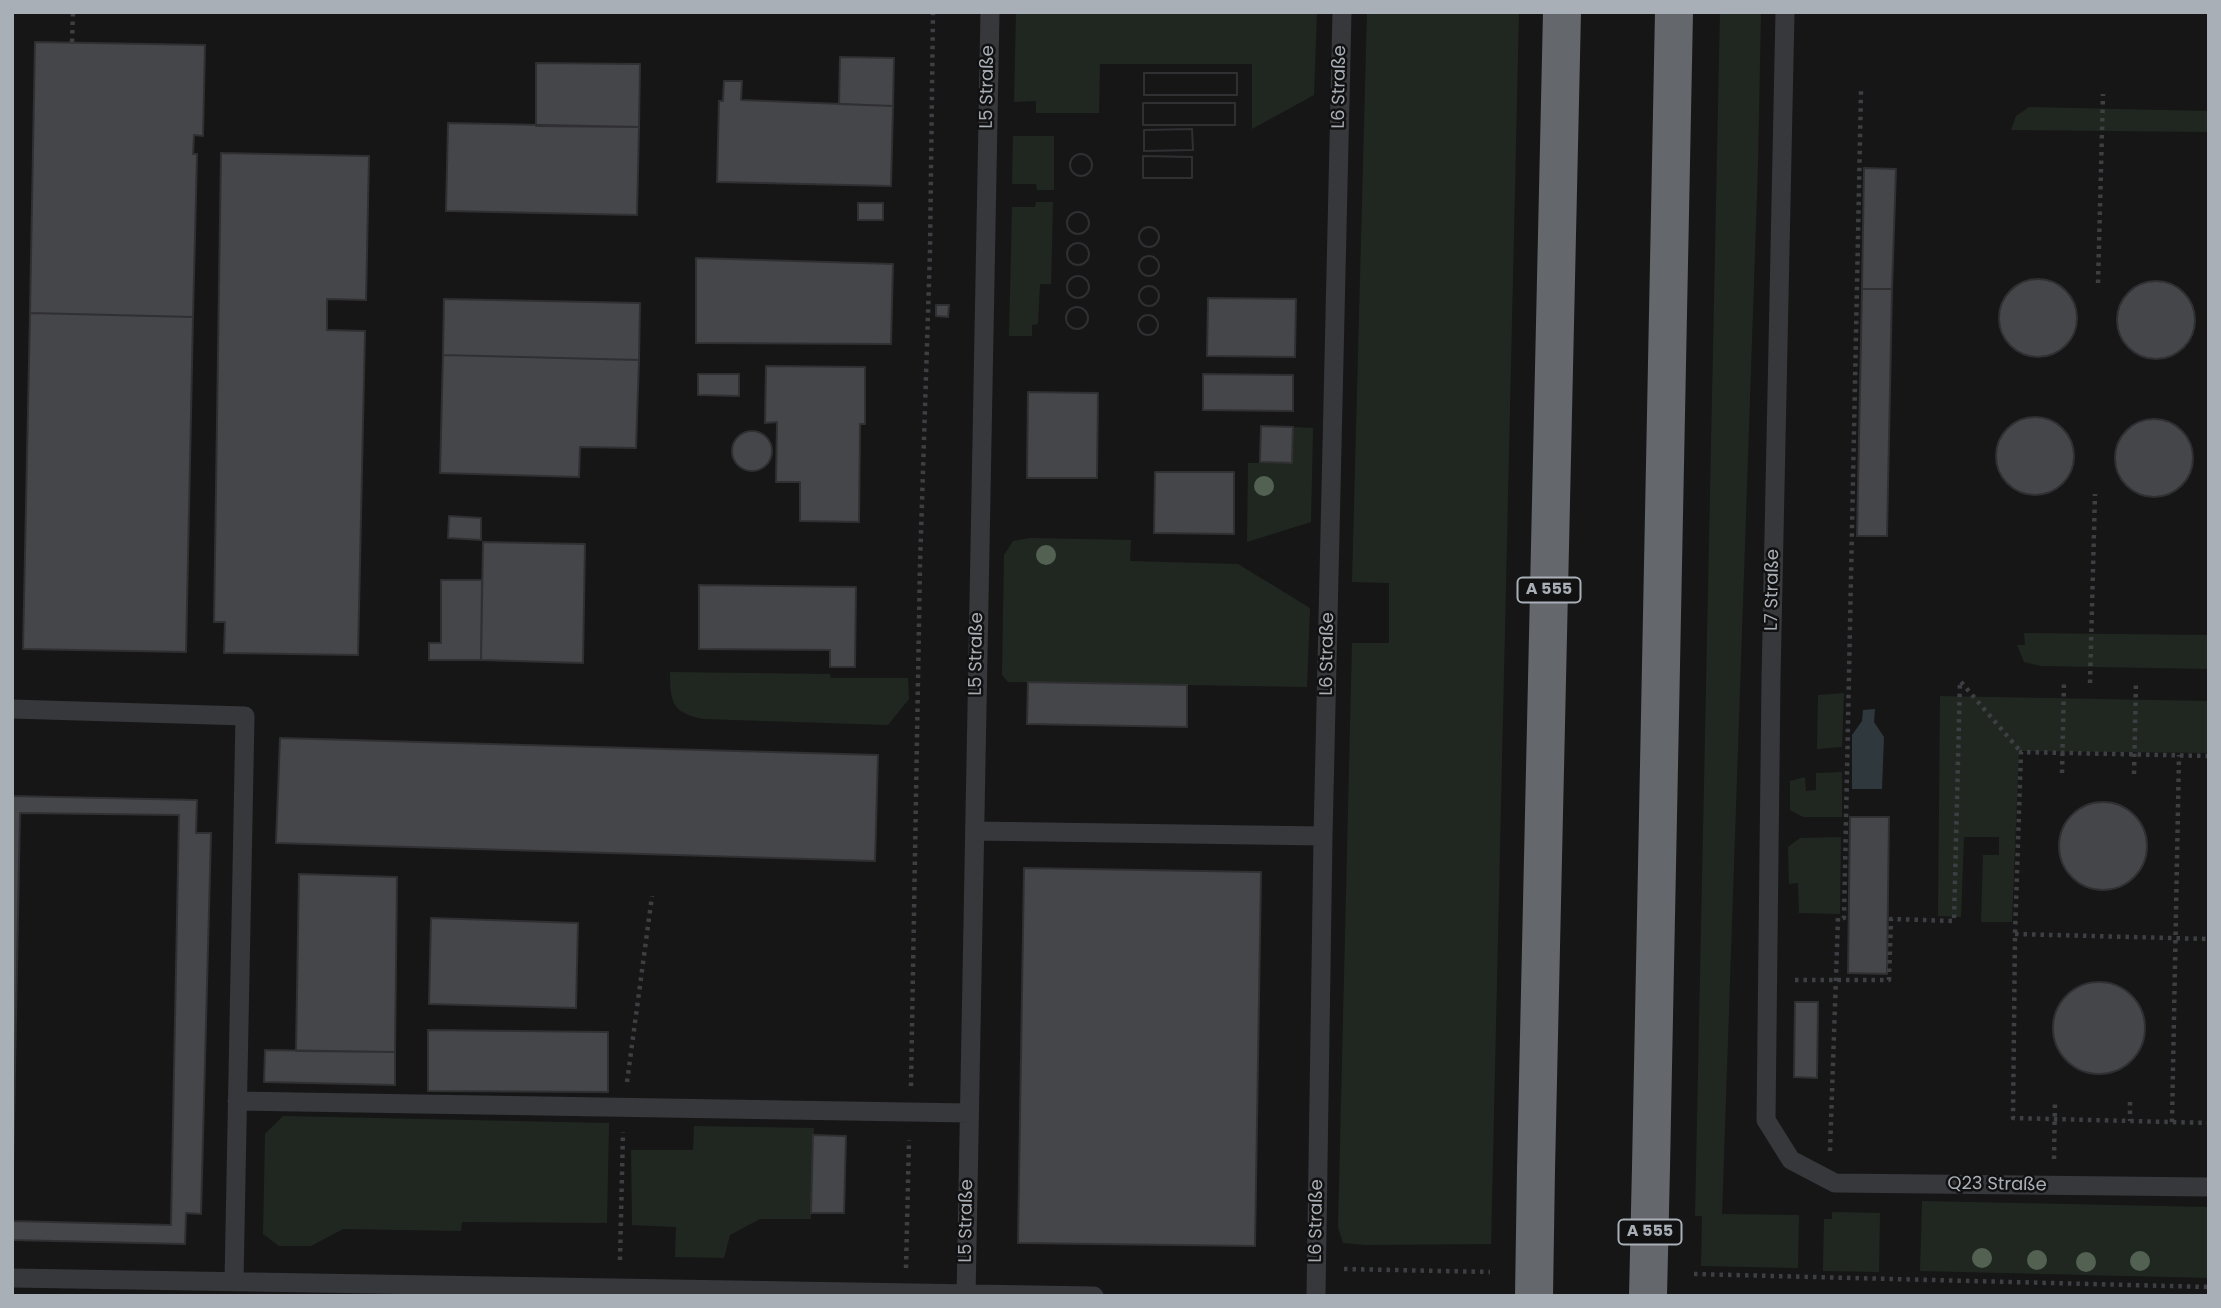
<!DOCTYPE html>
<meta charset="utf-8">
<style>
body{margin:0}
#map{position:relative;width:2221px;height:1308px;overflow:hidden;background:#161617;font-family:Poppins,sans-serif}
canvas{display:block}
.frame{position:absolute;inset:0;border:14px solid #a9afb6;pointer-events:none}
</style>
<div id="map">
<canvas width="2221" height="1308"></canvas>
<div class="frame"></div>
</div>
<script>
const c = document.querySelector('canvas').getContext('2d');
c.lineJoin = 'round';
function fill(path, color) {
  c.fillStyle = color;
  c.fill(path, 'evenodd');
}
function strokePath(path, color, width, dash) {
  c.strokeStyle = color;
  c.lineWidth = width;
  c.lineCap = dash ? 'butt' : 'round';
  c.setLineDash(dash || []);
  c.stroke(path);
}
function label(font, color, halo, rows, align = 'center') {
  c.font = font + ' Poppins,sans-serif';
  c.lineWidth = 5;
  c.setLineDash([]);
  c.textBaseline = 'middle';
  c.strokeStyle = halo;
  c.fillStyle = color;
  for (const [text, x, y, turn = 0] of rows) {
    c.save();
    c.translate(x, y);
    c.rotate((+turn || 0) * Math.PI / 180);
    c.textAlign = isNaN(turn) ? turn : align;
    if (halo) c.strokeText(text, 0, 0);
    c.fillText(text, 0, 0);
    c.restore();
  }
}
fill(new Path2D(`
 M1016,12H1317L1314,95L1252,129V64H1100L1099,113H1036V101L1014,102Z
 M1367,12H1519L1491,1244L1365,1245L1343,1243L1338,1227L1352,643H1389V583L1352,582Z
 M1720,12H1761L1758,165L1722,1214L1799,1215L1798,1268L1701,1266L1702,1216H1695Z
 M2029,107L2209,111V132L2011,130L2016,116Z
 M1013,136H1054V190H1037L1036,184H1012Z
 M1036,202H1053L1051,284H1040L1038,324L1032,325V336H1009L1012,207H1035Z
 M1293,427L1313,428L1311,522L1247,542L1248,463H1292Z
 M1030,538L1131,540L1130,561L1238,564L1310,608L1307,687L1008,682L1002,675L1004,555L1013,541Z
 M2024,633L2209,635V669L2041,666L2024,662L2017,645H2025Z
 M670,672L830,674L831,678H908L909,699L888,725L703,719C672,713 670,702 670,672Z
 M1844,693L1842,747L1817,749L1818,695Z
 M1940,696L2209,701V753L2019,751L2012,922H1981L1983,855H1999V837H1964L1961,917L1938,916Z
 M1842,772V817H1803L1790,810V781L1805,777L1806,791L1816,790V773Z
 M1841,837L1840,914L1799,913L1798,883L1789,884L1788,847L1800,838Z
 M283,1116L609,1123L607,1223L462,1222L461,1231L343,1229L311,1246H279L263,1234L265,1134Z
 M694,1126L814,1128L811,1219H760L730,1235L724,1258L675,1257L676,1227L632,1225L631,1150H693Z
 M1922,1201L2209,1207V1278L1920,1271Z
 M1832,1212L1880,1213L1879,1272L1823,1271L1824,1219H1832Z`), '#202720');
fill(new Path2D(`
 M1875,709L1874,722L1884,737L1882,789H1852V735L1862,721L1863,710Z`), '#2f383c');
const building = new Path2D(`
 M35,42L205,45L203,136L194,135L193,154H197L193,317L30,313Z
 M840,57L894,58L893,106L839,104Z
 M536,63L640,64L639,127L536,126Z
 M1144,73H1237V95H1144Z
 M1144,73H1237V95H1144Z
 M724,81H742L741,100L893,106L891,186L717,182L719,101H723Z
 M1143,103H1235V125H1143Z
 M1143,103H1235V125H1143Z
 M448,123L639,127L637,215L446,211Z
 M1192,129L1193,150L1144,151V130Z
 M1192,129L1193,150L1144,151V130Z
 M221,153L369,156L366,300L327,299V330L365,331L358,655L224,653L225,622H214Z
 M1070 165a11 11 0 1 1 22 0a11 11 0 1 1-22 0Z
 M1070 165a11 11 0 1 1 22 0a11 11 0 1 1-22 0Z
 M1143,156L1192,157V178H1143Z
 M1143,156L1192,157V178H1143Z
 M1864,168L1896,169L1892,289H1862Z
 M858,203H883V220H858Z
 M1067 223a11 11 0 1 1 22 0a11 11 0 1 1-22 0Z
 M1067 223a11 11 0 1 1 22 0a11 11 0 1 1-22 0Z
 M1139 237a10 10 0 1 1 20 0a10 10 0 1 1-20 0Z
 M1139 237a10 10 0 1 1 20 0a10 10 0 1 1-20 0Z
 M1067 254a11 11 0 1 1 22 0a11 11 0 1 1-22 0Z
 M1067 254a11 11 0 1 1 22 0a11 11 0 1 1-22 0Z
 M1139 266a10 10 0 1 1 20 0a10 10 0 1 1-20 0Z
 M1139 266a10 10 0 1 1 20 0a10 10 0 1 1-20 0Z
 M696,258L893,264L891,344L696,343Z
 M1067 287a11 11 0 1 1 22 0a11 11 0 1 1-22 0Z
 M1067 287a11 11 0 1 1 22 0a11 11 0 1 1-22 0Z
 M1999 318a39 39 0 1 1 78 0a39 39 0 1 1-78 0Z
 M2117 320a39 39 0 1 1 78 0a39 39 0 1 1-78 0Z
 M1139 296a10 10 0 1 1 20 0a10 10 0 1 1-20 0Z
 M1139 296a10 10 0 1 1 20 0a10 10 0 1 1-20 0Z
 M1862,289H1892L1887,536H1857Z
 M1208,298L1296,299L1295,357L1207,356Z
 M444,299L640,303L639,360L443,355Z
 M936,305H949L948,317L936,316Z
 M1066 318a11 11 0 1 1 22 0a11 11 0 1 1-22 0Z
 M1066 318a11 11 0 1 1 22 0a11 11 0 1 1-22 0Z
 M30,313L193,317L186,652L23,649Z
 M1138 325a10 10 0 1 1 20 0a10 10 0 1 1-20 0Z
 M1138 325a10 10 0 1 1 20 0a10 10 0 1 1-20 0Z
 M443,355L639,360L636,448L580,447L579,477L440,473Z
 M766,366L865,367V424H860L859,522L800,521V482H776L777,422L765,423Z
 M698,374H739V396L698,395Z
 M1203,374L1293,375V411L1203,410Z
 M1028,392L1098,393L1097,478H1027Z
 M1996 456a39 39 0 1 1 78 0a39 39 0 1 1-78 0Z
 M2115 458a39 39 0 1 1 78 0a39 39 0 1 1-78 0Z
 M1261,426L1293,427L1292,463L1260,462Z
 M732 451a20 20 0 1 1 40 0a20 20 0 1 1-40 0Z
 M1155,472H1234V534L1154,533Z
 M449,516L481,518V540L448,538Z
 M483,542L585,544L583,663L481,660Z
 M441,580H482L481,660H429V643H441Z
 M699,585L856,587L855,667H830V650L699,649Z
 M1028,682L1187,685V727L1027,724Z
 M280,738L878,755L875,861L276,843Z
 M12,796L197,800L196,833H211L201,1214L186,1213L185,1244L12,1240Z
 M2059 846a44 44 0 1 1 88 0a44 44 0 1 1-88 0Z
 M20,813L179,815L171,1225L12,1221Z
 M1850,817H1889L1887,974L1848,973Z
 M1024,868L1261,872L1255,1246L1018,1243Z
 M299,874L397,877L395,1052L296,1051Z
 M431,918L578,923L576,1008L429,1004Z
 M2053 1028a46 46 0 1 1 92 0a46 46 0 1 1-92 0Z
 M1795,1002H1818L1817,1078L1794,1077Z
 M428,1030L608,1032V1092L428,1091Z
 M265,1050L395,1052V1085L264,1082Z
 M813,1135L846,1136L844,1213H811Z`);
fill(building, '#45464a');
strokePath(building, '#303033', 2);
strokePath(new Path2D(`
 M72,42L73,12
 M2098,283L2103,94
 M1961,682L2021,752
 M2090,683L2095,494
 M2209,756L2021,752L2015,934L2013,1118L2209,1123
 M2062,773L2064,682
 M2134,774L2136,683
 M2015,934L2209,939
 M1795,980H1889L1891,919L1954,921L1960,681
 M627,1082L652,896
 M911,1086L920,565L930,251L933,12
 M2130,1102V1121
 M2172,1122L2179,755
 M1830,1151L1838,918H1844L1861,91
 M2054,1159L2055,1100
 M620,1260L623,1132
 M906,1268L909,1140
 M1344,1269L1490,1272
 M1694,1274L2209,1287`), '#3d3f43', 4.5, [3.5, 5]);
strokePath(new Path2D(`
 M1785,12L1771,678L1766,1120L1791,1160L1835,1183L2209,1187
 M12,709L245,716L234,1281
 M975,831L1323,836
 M237,1101L969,1113
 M12,1278L1094,1296
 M966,1296L990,12
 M1316,1296L1323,836L1342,12`), '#37383c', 19);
strokePath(new Path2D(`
 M1651,1167L1674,12
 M1536,1169L1562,12`), '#64676c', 38);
strokePath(new Path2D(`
 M1534,1296L1536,1169
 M1648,1296L1651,1167`), '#64676c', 38);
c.fillStyle = '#526152';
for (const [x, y] of [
 [1264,486],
 [1046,555],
 [1982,1258],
 [2037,1260],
 [2140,1261],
 [2086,1262]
]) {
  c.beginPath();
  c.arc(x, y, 10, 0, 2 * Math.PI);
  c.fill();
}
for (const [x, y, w] of [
 [1549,590,63],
 [1650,1232,63]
]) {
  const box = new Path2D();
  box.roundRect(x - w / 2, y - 12.5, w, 25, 5);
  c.fillStyle = '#111112';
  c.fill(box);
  strokePath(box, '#a9afb6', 2);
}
label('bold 16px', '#a9afb6', null, [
 ["A 555",1549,590],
 ["A 555",1650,1232]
]);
label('18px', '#a9afb6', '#111112', [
 ["L5 Straße",988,87,-89],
 ["L6 Straße",1340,87,-89],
 ["L7 Straße",1773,590,-89],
 ["L5 Straße",977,654,-89],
 ["L6 Straße",1328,654,-89],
 ["Q23 Straße",1997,1185,1],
 ["L5 Straße",967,1221,-89],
 ["L6 Straße",1317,1221,-89]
]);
</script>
